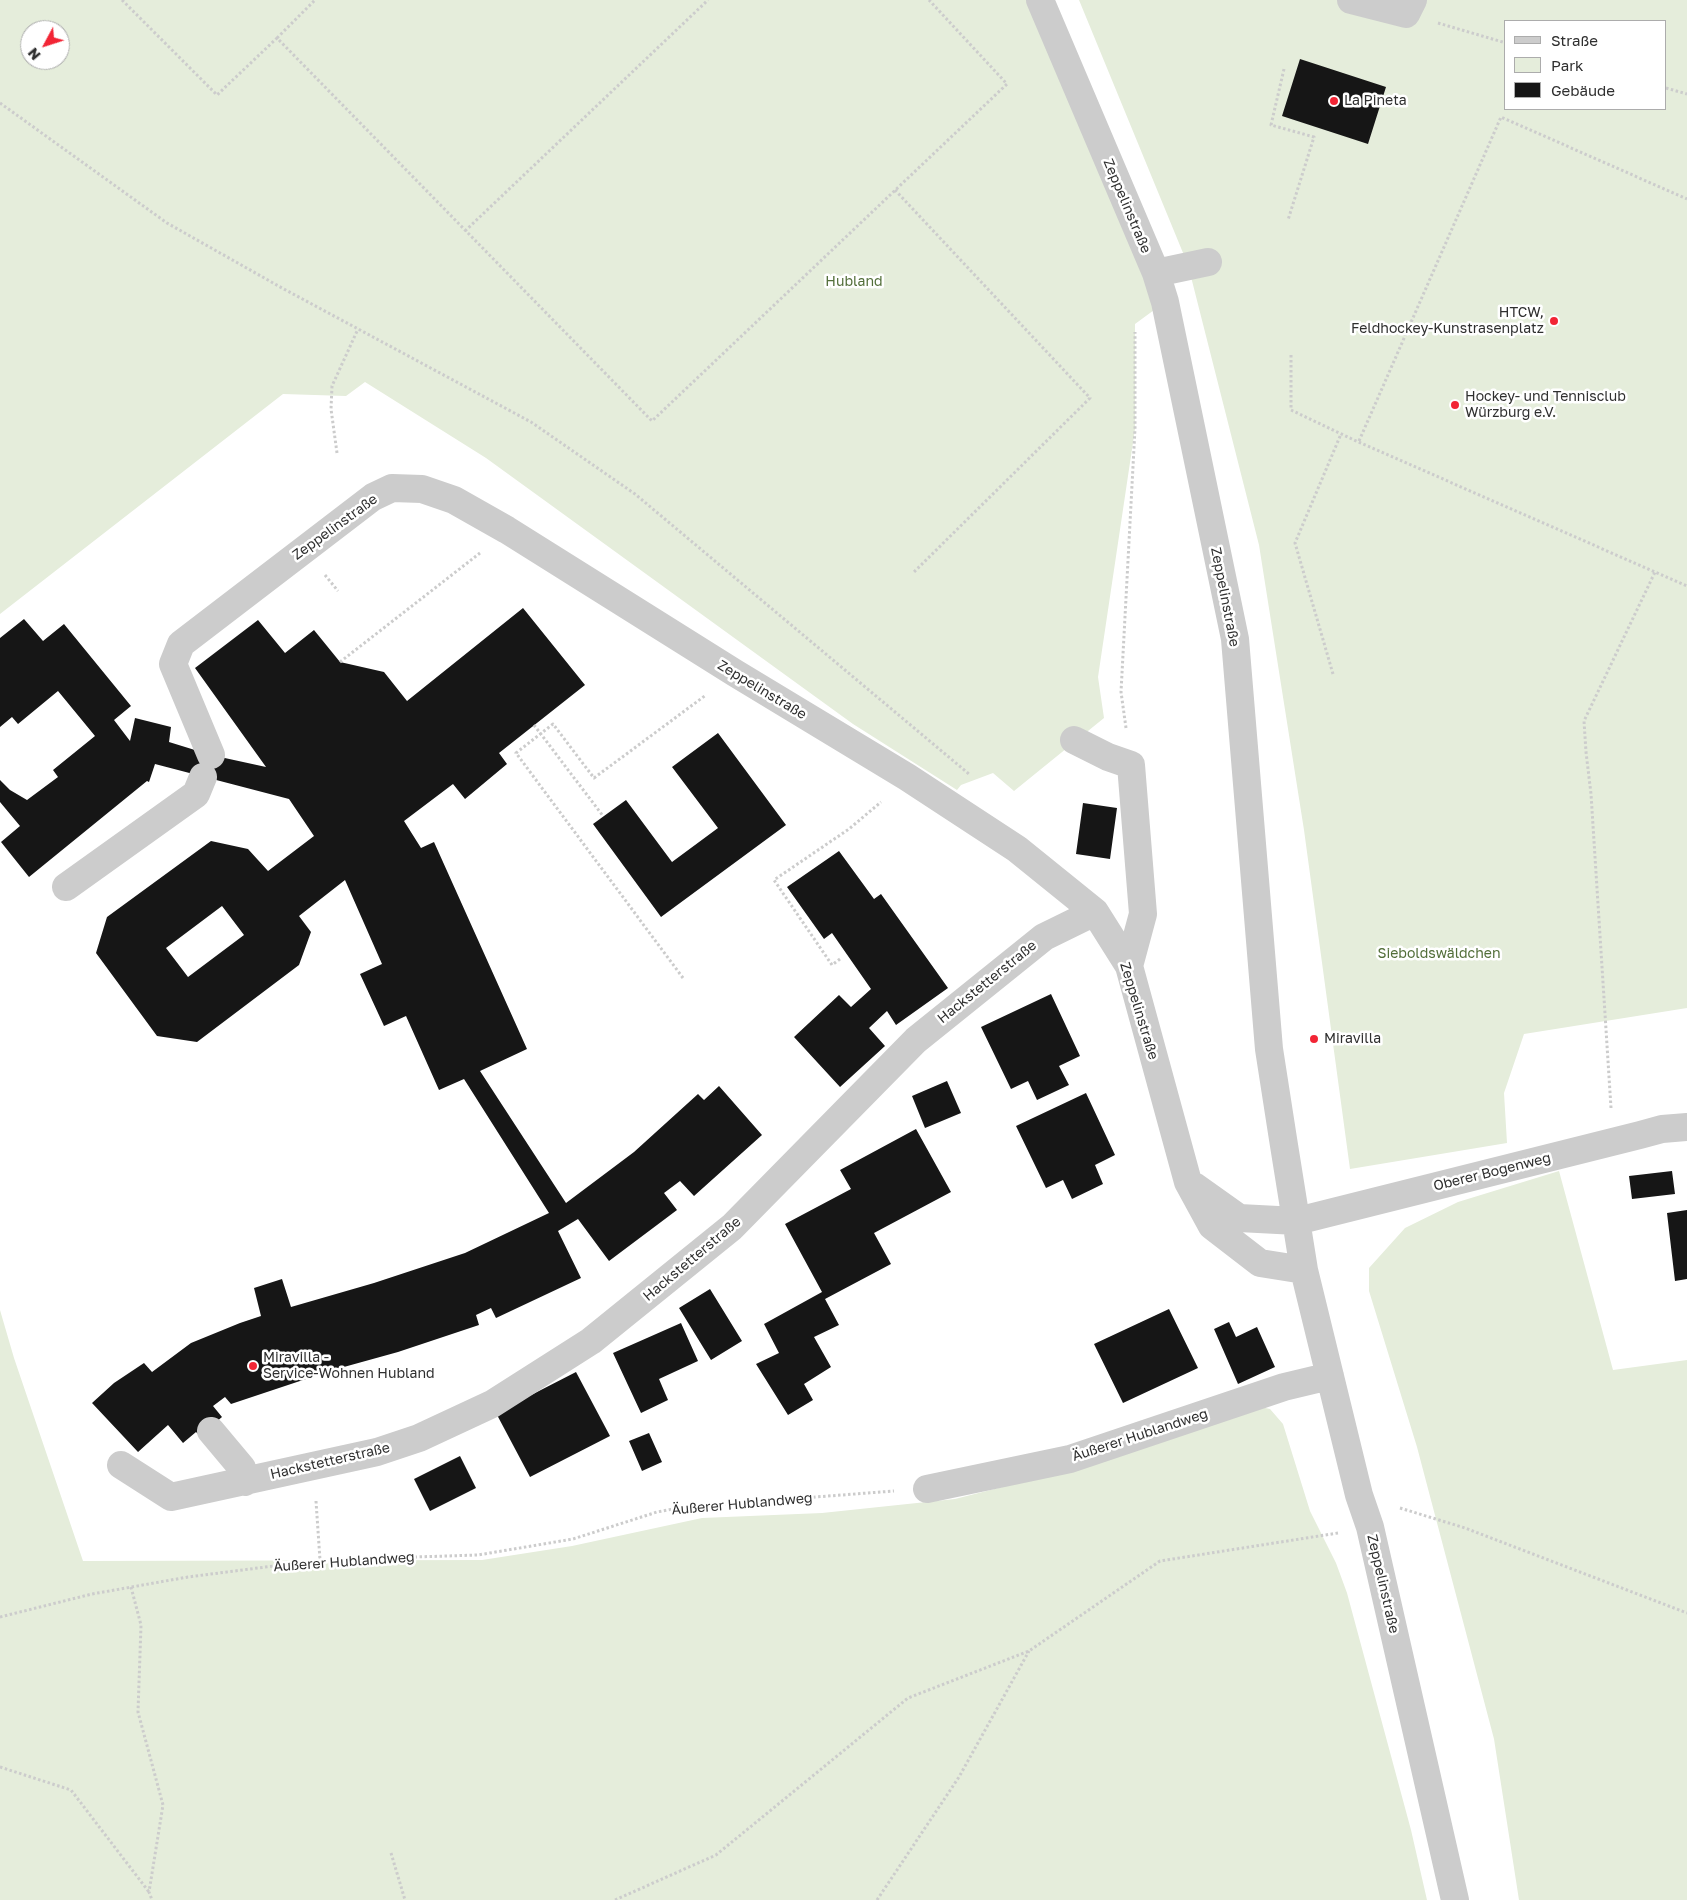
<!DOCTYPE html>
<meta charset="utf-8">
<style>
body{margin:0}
#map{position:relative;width:1687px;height:1900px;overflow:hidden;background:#fff;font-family:"Golos Text",sans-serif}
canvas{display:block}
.legend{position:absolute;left:1504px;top:20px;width:162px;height:90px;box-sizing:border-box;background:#fff;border:1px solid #acacac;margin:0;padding:6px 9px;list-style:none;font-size:15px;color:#2f2f2f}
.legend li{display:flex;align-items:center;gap:10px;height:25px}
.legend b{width:25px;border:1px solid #acacac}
.north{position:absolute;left:20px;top:20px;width:50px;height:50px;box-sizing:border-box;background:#fff;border:1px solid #acacac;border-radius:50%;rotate:230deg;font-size:14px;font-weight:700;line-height:20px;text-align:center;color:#2f2f2f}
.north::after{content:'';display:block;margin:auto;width:18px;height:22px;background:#f22535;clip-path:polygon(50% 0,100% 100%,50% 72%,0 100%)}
</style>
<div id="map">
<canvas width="1687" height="1900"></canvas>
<ul class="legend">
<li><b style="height:6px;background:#ccc"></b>Straße</li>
<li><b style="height:14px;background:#e5eddb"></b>Park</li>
<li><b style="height:14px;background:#161616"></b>Gebäude</li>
</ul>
<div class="north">N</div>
</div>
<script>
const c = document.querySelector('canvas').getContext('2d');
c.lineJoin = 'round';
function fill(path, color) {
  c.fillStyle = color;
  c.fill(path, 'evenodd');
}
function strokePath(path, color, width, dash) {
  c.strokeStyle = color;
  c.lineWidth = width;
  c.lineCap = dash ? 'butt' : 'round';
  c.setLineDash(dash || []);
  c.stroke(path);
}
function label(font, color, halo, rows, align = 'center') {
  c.font = font + ' "Golos Text",sans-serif';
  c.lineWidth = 5;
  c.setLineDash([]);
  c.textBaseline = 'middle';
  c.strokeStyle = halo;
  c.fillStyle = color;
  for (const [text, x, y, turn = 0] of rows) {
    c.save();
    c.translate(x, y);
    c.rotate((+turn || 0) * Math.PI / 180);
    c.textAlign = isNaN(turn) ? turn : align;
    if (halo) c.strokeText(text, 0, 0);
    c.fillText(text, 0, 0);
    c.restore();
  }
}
fill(new Path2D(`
 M0,0H1040L1165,302L1135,324V429L1098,677L1104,718L1014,791L993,773L961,785L957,790L853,724L486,458L365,382L346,396L283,394L0,614ZM30,30H60V60H30Z
 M1079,0H1687V1008L1524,1034L1504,1093L1507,1143L1350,1169L1304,830L1259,545L1188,265ZM1506,21H1666V109H1506Z
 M1559,1171L1613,1370L1687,1360V1900H1519L1494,1739L1417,1447L1369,1291V1268L1405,1228L1458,1202Z
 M0,1310L14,1358L83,1561L482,1560L572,1546L702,1518L822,1513L955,1499L1085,1466L1251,1405L1270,1409L1283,1424L1310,1511L1336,1563L1347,1593L1411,1830L1427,1900H0Z`), '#e5eddb');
fill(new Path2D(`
 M1300,59L1386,87L1368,144L1282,116Z
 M523,608L585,685L499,753L507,764L465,799L453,784L404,821L421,848L434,842L527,1049L480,1071L566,1203L634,1152L698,1094L704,1100L719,1086L762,1135L694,1196L680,1181L664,1193L677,1210L609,1261L578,1219L558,1231L581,1278L496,1318L491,1308L476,1315L479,1325L398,1352L333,1370L231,1404L225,1397L213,1406L222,1417L200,1436L196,1432L183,1443L168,1425L138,1452L92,1403L114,1383L144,1363L152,1372L191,1343L240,1323L261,1316L254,1288L282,1279L291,1307L374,1283L465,1253L549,1213L464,1079L439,1090L406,1016L384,1026L360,974L382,964L345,880L299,916L311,932L299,965L197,1042L157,1036L96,953L107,917L211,841L248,849L268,871L314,836L289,799L155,764L149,782L147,781L29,877L1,842L20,826L0,802V780L10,790L27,800L58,777L53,770L95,736L58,691L18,724L12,717L0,727V638L24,619L43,641L64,624L131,706L114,720L130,741L135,718L171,727L169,742L211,755L266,767L195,668L258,620L285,653L314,630L340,662L384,672L407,701ZM222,906L244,935L188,977L166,948Z
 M718,733L786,825L661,917L593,824L626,800L672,862L718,828L672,767Z
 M1083,803L1117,808L1110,859L1076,854Z
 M839,851L874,899L881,894L948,988L896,1025L887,1011L869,1028L885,1046L840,1087L794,1037L839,995L851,1007L871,989L832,933L824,939L787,887Z
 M1051,994L1080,1056L1059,1066L1069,1085L1037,1100L1028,1081L1011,1089L981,1027Z
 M947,1081L961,1113L925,1128L912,1096Z
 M1086,1093L1115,1155L1095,1165L1103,1184L1072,1199L1063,1180L1046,1188L1016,1126Z
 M916,1129L951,1192L874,1233L891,1264L825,1299L839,1325L814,1337L831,1367L804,1384L813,1400L788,1415L756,1364L779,1353L764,1324L822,1292L785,1224L851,1189L840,1170Z
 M1672,1171L1675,1194L1632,1199L1629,1176Z
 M1687,1210V1279L1675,1281L1667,1213Z
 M710,1289L742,1341L711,1360L679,1308Z
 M1169,1309L1198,1368L1123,1403L1094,1344Z
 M1229,1322L1236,1337L1257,1327L1275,1367L1238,1384L1214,1329Z
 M681,1323L698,1361L659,1379L668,1400L641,1413L613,1353Z
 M576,1372L610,1436L530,1477L496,1413Z
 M649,1433L662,1462L642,1471L629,1441Z
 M460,1456L476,1488L430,1511L414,1479Z`), '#161616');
strokePath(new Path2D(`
 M122,0L217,95L277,38L652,421L1007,84L929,0
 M1438,23L1506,43
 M277,38L315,0
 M1284,69L1271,125L1314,137L1288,220
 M1666,88L1687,94
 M0,103L167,223L282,288L531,422L635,494L969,774
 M895,190L1090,398L914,572
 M465,231L708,0
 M1291,355V410L1354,440L1687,586
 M1359,441L1501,117L1687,199
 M337,453L331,409L332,386L358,329
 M325,575L338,591
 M340,662L480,553
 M1333,674L1295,543L1341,434
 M1126,728L1121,692L1135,429V332
 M840,959L832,965L774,880L849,829L881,802
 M683,978L516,753L553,724L594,778L706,695
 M1611,1108L1591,794L1586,752L1584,721L1655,572
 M316,1501L320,1560
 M1400,1508L1465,1528L1687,1613
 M131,1587L141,1625L138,1712L163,1805L149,1892L152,1900
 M0,1617L92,1594L188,1577L320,1560L478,1555L573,1539L657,1512L684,1507L894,1491
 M0,1767L71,1790L149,1892
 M391,1853L405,1900
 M615,1900L716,1855L908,1698L1029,1651L1160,1561L1338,1533
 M877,1900L959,1777L1029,1651`), '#ccc', 3, [2.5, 2.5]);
strokePath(new Path2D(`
 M1040,0L1156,273L1165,302L1235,639L1269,1049L1283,1139L1304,1270L1359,1495L1370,1527L1455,1900
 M1351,0L1406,14L1413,0
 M1156,273L1208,262
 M1074,740L1108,757L1131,765L1143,914L1129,966
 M211,755L173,664L181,644L373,497L392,488L422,489L454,500L507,530L735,673L907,777L1017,849L1095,912L1129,966L1188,1182L1212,1226L1260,1263L1304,1270
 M66,887L196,794L203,777
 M1194,1186L1239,1218L1297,1221L1640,1135L1662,1129L1687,1127
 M211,1431L242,1468L245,1482
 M121,1465L171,1497L377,1452L419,1438L492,1404L591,1341L732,1227L916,1040L1044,937L1095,912
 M927,1489L1070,1459L1284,1387L1330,1376`), '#ccc', 28);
strokePath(new Path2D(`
 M534,725L603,816`), '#ccc', 3, [2.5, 2.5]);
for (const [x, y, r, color] of [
 [1334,101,5,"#f22535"],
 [1554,321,5,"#f22535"],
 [1455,405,5,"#f22535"],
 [1314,1039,5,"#f22535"],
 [253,1366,5,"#f22535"]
]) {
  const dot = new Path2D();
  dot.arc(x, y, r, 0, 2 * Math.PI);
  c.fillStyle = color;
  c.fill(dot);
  strokePath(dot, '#fff', 2);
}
label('14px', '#2f2f2f', '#fff', [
 ["La Pineta",1344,101],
 ["HTCW,",1544,313,"right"],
 ["Feldhockey-Kunstrasenplatz",1544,329,"right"],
 ["Hockey- und Tennisclub",1465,397],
 ["Würzburg e.V.",1465,413],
 ["Miravilla",1324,1039],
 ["Miravilla -",263,1358],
 ["Service-Wohnen Hubland",263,1374]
], 'left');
label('14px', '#2f2f2f', '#fff', [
 ["Zeppelinstraße",1127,206,67],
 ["Zeppelinstraße",335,527,-36],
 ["Zeppelinstraße",1225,597,79],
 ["Zeppelinstraße",762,690,31],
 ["Hackstetterstraße",987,982,-39],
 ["Zeppelinstraße",1139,1011,73],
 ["Oberer Bogenweg",1492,1172,-14],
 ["Hackstetterstraße",692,1259,-40],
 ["Äußerer Hublandweg",1140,1435,-18],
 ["Hackstetterstraße",330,1461,-13],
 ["Äußerer Hublandweg",742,1504,-5],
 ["Äußerer Hublandweg",344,1562,-4],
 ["Zeppelinstraße",1383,1584,77]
]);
label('14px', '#526e39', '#fff', [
 ["Hubland",854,282],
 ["Sieboldswäldchen",1439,954]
]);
</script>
